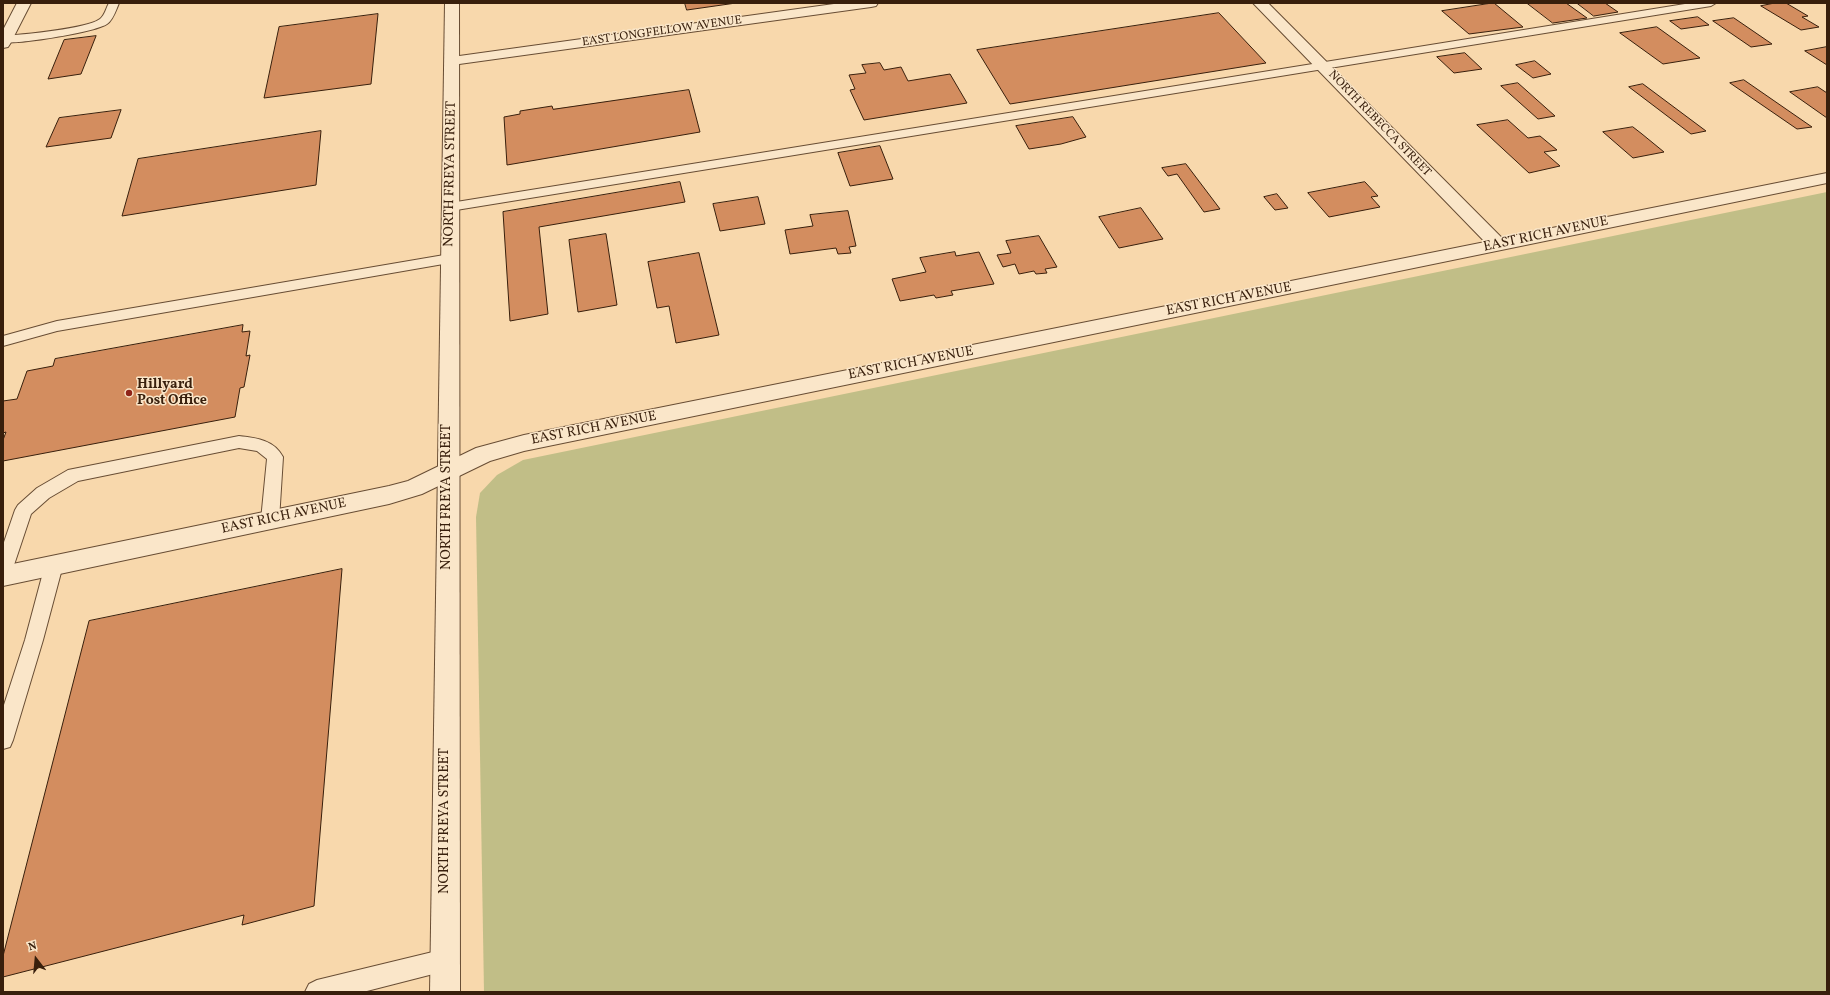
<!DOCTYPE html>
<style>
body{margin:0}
#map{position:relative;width:1830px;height:995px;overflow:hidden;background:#f8d8ac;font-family:Vollkorn,serif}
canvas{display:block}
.frame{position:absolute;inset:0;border:4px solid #381f0c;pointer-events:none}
.north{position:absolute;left:16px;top:939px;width:40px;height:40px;-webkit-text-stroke:3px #fae6c9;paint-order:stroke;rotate:344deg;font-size:11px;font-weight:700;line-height:16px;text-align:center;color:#381f0c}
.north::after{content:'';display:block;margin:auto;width:14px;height:18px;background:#381f0c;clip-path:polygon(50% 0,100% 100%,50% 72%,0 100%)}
</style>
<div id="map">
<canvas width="1830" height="995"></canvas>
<div class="frame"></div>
<div class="north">N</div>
</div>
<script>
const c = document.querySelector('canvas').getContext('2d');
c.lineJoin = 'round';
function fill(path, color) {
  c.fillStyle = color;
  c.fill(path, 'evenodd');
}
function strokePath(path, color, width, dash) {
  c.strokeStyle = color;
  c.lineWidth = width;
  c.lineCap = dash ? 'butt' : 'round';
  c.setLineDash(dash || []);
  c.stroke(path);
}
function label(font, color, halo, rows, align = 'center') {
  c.font = font + ' Vollkorn,serif';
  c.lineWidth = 3;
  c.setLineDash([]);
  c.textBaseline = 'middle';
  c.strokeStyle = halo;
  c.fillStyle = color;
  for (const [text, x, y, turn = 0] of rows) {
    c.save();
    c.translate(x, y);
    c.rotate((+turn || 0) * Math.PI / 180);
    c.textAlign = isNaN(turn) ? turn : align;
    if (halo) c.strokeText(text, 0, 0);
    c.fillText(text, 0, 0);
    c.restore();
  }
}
fill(new Path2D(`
 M1827,192V992H484L476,517L480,493L497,475L523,460Z`), '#c1be87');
const building = new Path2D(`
 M685,3H736L687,10Z
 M1494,3L1523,27L1469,34L1442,11Z
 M1527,3H1566L1587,18L1553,23Z
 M1577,3H1605L1618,12L1594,16Z
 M1775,3H1786L1808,16L1802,17L1819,27L1801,30L1761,6Z
 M1219,13L1266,63L1010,104L977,50Z
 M378,14L371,84L264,98L279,27Z
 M1698,17L1709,25L1681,29L1670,21Z
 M1734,18L1772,44L1751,47L1713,21Z
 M1657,27L1700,58L1663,64L1620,33Z
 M96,36L81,74L48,79L64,40Z
 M1827,47V65L1805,51Z
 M1465,53L1482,69L1454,73L1437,57Z
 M1535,61L1551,74L1533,78L1516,65Z
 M880,63L884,70L901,67L908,81L950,74L967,103L864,120L850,90L855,89L849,75L866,73L862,65Z
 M1744,80L1812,127L1797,129L1730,83Z
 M1518,83L1555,116L1538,119L1501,86Z
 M1643,84L1706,131L1691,134L1629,87Z
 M1818,87L1827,93V118L1790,92Z
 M689,90L700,132L507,165L504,117L520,114V111L552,106L553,109Z
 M121,110L111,138L46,147L59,118Z
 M1073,117L1086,137L1061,144L1029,149L1016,126Z
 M1508,120L1528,138L1540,136L1557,150L1544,152L1560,166L1529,173L1477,125Z
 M1633,127L1642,134L1664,152L1633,158L1603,132Z
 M321,131L316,185L122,216L138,159Z
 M880,146L893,179L850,186L838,153Z
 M1186,164L1220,209L1204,212L1177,174L1168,176L1162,168Z
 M680,182L685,202L539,227L548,314L510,321L503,212Z
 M1365,182L1378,196L1371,197L1380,207L1329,217L1308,193Z
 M1277,194L1288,208L1275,210L1264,197Z
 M758,197L765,224L720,231L713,204Z
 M1141,208L1163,239L1119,248L1099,217Z
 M848,211L856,246L849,247L851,253L838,254L836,248L790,254L785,230L813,226L810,215Z
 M606,234L617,305L578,312L569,240Z
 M1039,236L1057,267L1045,269L1047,273L1036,274L1034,271L1019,274L1015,264L1003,267L997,255L1011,253L1006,241Z
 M955,252L956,256L979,252L994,284L951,291L953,295L936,298L934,295L900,301L892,279L926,272L920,258Z
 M699,253L719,335L676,343L669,306L657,308L648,262Z
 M243,325L242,332L250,331L246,356L250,355L244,387L240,388L235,417L3,461V440L6,432L3,433V401L17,399L27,371L53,366L55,359Z
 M342,569L314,906L242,925L244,915L3,977V956L89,621Z`);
fill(building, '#d38d5f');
strokePath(building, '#381f0c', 1);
const service = new Path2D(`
 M109,3H119C116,10 113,20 107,24C96,32 16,45 3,42V36H6C25,34 87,29 100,19C105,15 106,8 109,3Z
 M1691,3H1716L1711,6L450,211L445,210L443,207L445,204L450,203Z
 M450,254L455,256L457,259L455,262L57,331L3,346V336L57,321Z
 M239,436C257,438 274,440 283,457L279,520L276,525L270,527L264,525L261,520L267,459L257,451L239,448L78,481L49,498L31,514L12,571L9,576L3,579V545L15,510L18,505L37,488L68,470Z
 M54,558L60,560L63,565L43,640L13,740L10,747L3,749V708L25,640L45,565L48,560Z
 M445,949L453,952L456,960L453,968L445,971L363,992H305L309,984L317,980Z`);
const minor = new Path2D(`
 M17,3H31L10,44L8,47L3,48V30Z
 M841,3H878L876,6L871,7L452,65L447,64L445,61L447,58L452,57Z
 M1253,3H1268L1502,238L1827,173V183L524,451L490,461L422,494L389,504L3,586V566L389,486L408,481L476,448L524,435L1485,242Z`);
const tertiary = new Path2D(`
 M445,3H459L460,992H430Z`);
strokePath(service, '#684d34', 2);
strokePath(minor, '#684d34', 2);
strokePath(tertiary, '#684d34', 2);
fill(service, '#fae6c9');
fill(minor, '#fae6c9');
fill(tertiary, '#fae6c9');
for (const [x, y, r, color] of [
 [129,393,4,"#8f2418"]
]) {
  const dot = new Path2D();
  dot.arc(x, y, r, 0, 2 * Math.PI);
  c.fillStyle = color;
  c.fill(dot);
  strokePath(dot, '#fae6c9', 1.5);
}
label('12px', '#381f0c', '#fae6c9', [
 ["EAST LONGFELLOW AVENUE",662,32,-8],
 ["NORTH REBECCA STREET",1379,124,46]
]);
label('14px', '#381f0c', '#fae6c9', [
 ["NORTH FREYA STREET",451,174,-89],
 ["EAST RICH AVENUE",1546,235,-12],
 ["EAST RICH AVENUE",1229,300,-11],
 ["EAST RICH AVENUE",911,364,-11],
 ["EAST RICH AVENUE",594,429,-11],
 ["NORTH FREYA STREET",447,497,-90],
 ["EAST RICH AVENUE",284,517,-12],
 ["NORTH FREYA STREET",445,821,-90]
]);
label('bold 14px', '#381f0c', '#fae6c9', [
 ["Hillyard",137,385],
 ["Post Office",137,401]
], 'left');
</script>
